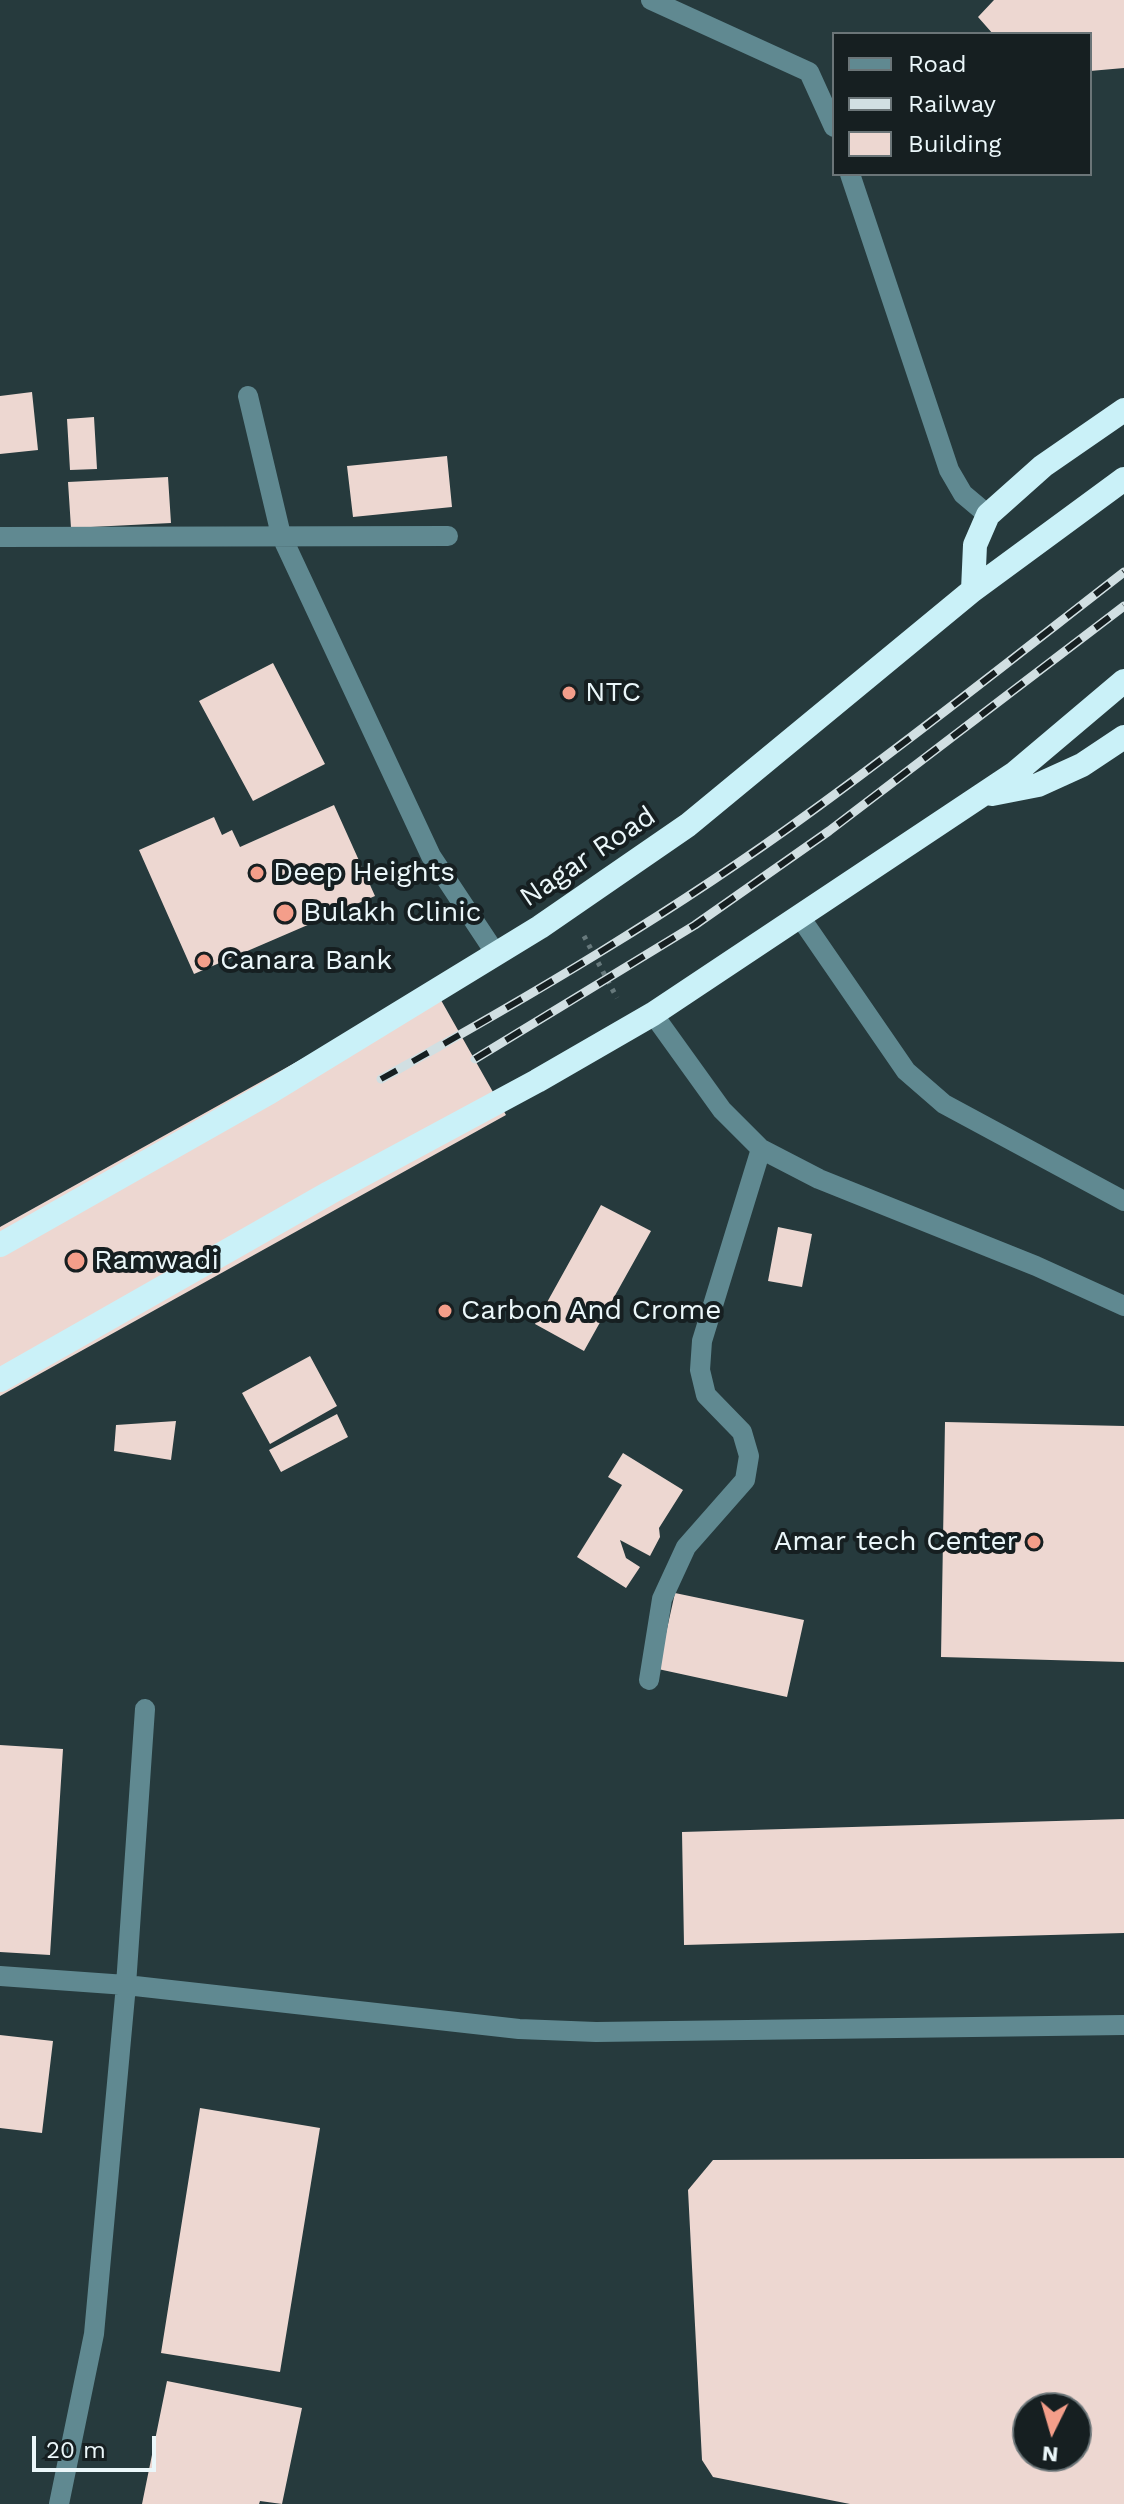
<!DOCTYPE html>
<style>
body{margin:0}
#map{position:relative;width:1124px;height:2504px;overflow:hidden;background:#263a3d;font-family:"Work Sans",sans-serif}
canvas{display:block}
.legend{position:absolute;left:832px;top:32px;width:260px;height:144px;box-sizing:border-box;background:#161f21;border:2px solid #6b7578;margin:0;padding:10px 14px;list-style:none;font-size:24px;color:#ebf7fa}
.legend li{display:flex;align-items:center;gap:16px;height:40px}
.legend b{width:40px;border:2px solid #6b7578}
.north{position:absolute;left:1012px;top:2392px;width:80px;height:80px;box-sizing:border-box;background:#161f21;border:2px solid #6b7578;border-radius:50%;rotate:185deg;font-size:22px;font-weight:700;line-height:32px;text-align:center;color:#ebf7fa}
.north::after{content:'';display:block;margin:auto;width:28px;height:36px;background:#f49e8a;clip-path:polygon(50% 0,100% 100%,50% 72%,0 100%)}
.scale{position:absolute;left:32px;top:2436px;width:124px;height:36px;box-sizing:border-box;border:4px solid #ebf7fa;border-top:0;padding-left:10px;font-size:24px;line-height:28px;white-space:nowrap;color:#ebf7fa;-webkit-text-stroke:6px #161f21;paint-order:stroke}
</style>
<div id="map">
<canvas width="1124" height="2504"></canvas>
<ul class="legend">
<li><b style="height:10px;background:#608991"></b>Road</li>
<li><b style="height:10px;background:#d1dfe2"></b>Railway</li>
<li><b style="height:22px;background:#edd7d1"></b>Building</li>
</ul>
<div class="north">N</div>
<div class="scale">20 m</div>
</div>
<script>
const c = document.querySelector('canvas').getContext('2d');
c.lineJoin = 'round';
function fill(path, color) {
  c.fillStyle = color;
  c.fill(path, 'evenodd');
}
function strokePath(path, color, width, dash) {
  c.strokeStyle = color;
  c.lineWidth = width;
  c.lineCap = dash ? 'butt' : 'round';
  c.setLineDash(dash || []);
  c.stroke(path);
}
function label(font, color, halo, rows, align = 'center') {
  c.font = font + ' "Work Sans",sans-serif';
  c.lineWidth = 8;
  c.setLineDash([]);
  c.textBaseline = 'middle';
  c.strokeStyle = halo;
  c.fillStyle = color;
  for (const [text, x, y, turn = 0] of rows) {
    c.save();
    c.translate(x, y);
    c.rotate((+turn || 0) * Math.PI / 180);
    c.textAlign = isNaN(turn) ? turn : align;
    if (halo) c.strokeText(text, 0, 0);
    c.fillText(text, 0, 0);
    c.restore();
  }
}
fill(new Path2D(`
 M994,0H1124V68L1090,71V34H993L978,17Z
 M32,392L38,450L0,454V396Z
 M94,417L97,469L70,470L67,419Z
 M447,456L452,507L353,517L347,466Z
 M168,477L171,523L71,528L68,482Z
 M273,663L325,764L253,801L199,701Z
 M334,805L375,896L194,974L139,850L214,817L222,835L232,830L240,847Z
 M433,986L506,1115L0,1396V1227Z
 M601,1205L651,1231L584,1351L535,1324Z
 M778,1227L812,1234L802,1287L768,1281Z
 M310,1356L337,1406L270,1444L242,1393Z
 M337,1414L348,1437L281,1472L269,1450Z
 M176,1421L171,1460L114,1451L116,1425Z
 M945,1422L1124,1426V1662L941,1657Z
 M623,1453L683,1490L659,1528L660,1537L650,1556L620,1540L626,1558L640,1567L626,1588L577,1557L622,1485L608,1477Z
 M675,1593L804,1620L787,1697L658,1669Z
 M0,1745L63,1749L50,1955L0,1952Z
 M1124,1819V1933L684,1945L682,1832Z
 M0,2035L53,2041L42,2133L0,2128Z
 M200,2108L320,2128L280,2372L161,2353Z
 M1124,2158V2504H850L713,2477L702,2460L688,2190L713,2160ZM1028,2408H1076V2456H1028Z
 M167,2381L302,2408L282,2504L260,2501L259,2504H142Z`), '#edd7d1');
strokePath(new Path2D(`
 M584,936L617,998`), '#67797c', 5, [4, 6]);
strokePath(new Path2D(`
 M651,0L809,72L834,127
 M850,174L949,470L963,494L988,515
 M248,396L281,535L431,856L496,954
 M0,537L448,536
 M800,917L906,1071L944,1104L1124,1201
 M653,1014L722,1110L761,1149L819,1179L1036,1266L1124,1306
 M649,1680L662,1599L686,1547L745,1480L749,1456L742,1432L706,1395L700,1370L702,1341L761,1149
 M0,1976L126,1985L519,2029L596,2032L1124,2025
 M59,2504L94,2334L126,1985L145,1709`), '#608991', 20);
strokePath(new Path2D(`
 M973,590L975,545L988,515L1043,466L1124,410
 M992,794L1038,785L1082,765L1124,737
 M0,1245L270,1092L540,927L688,825L973,590L1124,479
 M0,1380L329,1193L537,1081L653,1014L1015,773L1124,681`), '#caf1f8', 24);
const rail = new Path2D(`
 M475,1059L695,925L829,831L1124,606
 M381,1079C529,997 675,911 812,811C918,734 1021,652 1124,572`);
strokePath(rail, '#d1dfe2', 9);
strokePath(rail, '#161f21', 6, [18]);
for (const [x, y, r, color] of [
 [569,693,8,"#f49e8a"],
 [257,873,8,"#f49e8a"],
 [285,913,10,"#f49e8a"],
 [204,961,8,"#f49e8a"],
 [76,1261,10,"#f49e8a"],
 [445,1311,8,"#f49e8a"],
 [1034,1542,8,"#f49e8a"]
]) {
  const dot = new Path2D();
  dot.arc(x, y, r, 0, 2 * Math.PI);
  c.fillStyle = color;
  c.fill(dot);
  strokePath(dot, '#161f21', 3);
}
label('28px', '#ebf7fa', '#161f21', [
 ["NTC",585,693],
 ["Deep Heights",273,873],
 ["Bulakh Clinic",303,913],
 ["Canara Bank",220,961],
 ["Ramwadi",94,1261],
 ["Carbon And Crome",461,1311],
 ["Amar tech Center",1018,1542,"right"]
], 'left');
label('28px', '#ebf7fa', '#161f21', [
 ["Nagar Road",588,857,-34]
]);
</script>
